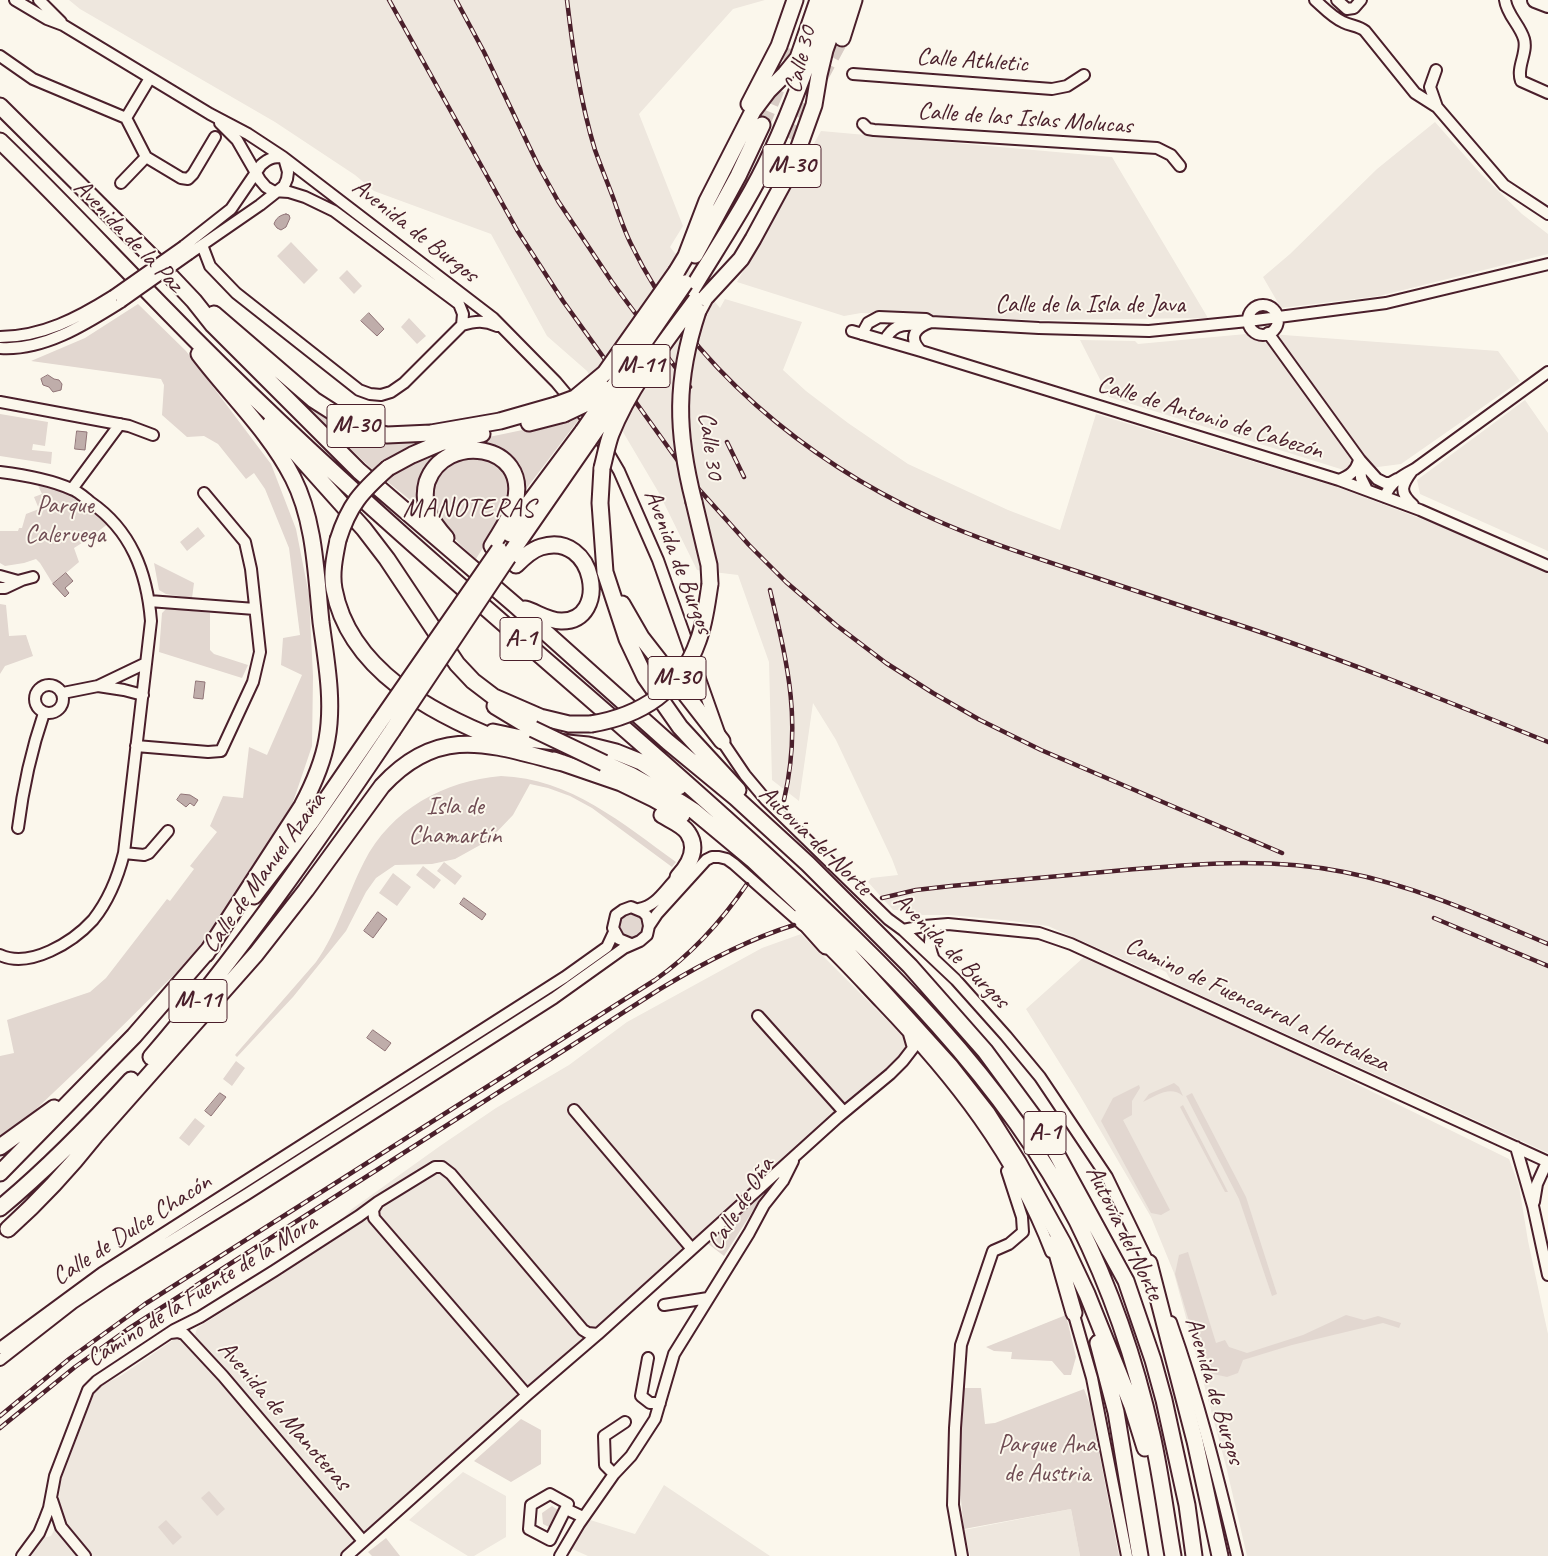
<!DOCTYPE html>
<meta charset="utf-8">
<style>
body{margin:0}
canvas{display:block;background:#fbf7ec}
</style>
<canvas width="1548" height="1556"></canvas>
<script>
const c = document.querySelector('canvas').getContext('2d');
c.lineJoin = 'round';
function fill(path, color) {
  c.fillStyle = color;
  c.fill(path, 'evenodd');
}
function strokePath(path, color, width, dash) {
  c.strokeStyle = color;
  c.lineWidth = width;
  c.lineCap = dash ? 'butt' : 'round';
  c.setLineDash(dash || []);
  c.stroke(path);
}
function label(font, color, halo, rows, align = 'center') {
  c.font = font + ' Caveat,sans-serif';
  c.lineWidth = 4;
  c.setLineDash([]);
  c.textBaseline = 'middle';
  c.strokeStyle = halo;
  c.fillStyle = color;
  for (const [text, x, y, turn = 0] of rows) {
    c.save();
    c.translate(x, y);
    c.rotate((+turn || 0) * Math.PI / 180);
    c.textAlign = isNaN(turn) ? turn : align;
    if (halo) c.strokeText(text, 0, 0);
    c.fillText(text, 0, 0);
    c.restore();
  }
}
fill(new Path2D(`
 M69,0H765L733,9L639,114L683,226L670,247L720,308L725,299L802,322L783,370L806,391L848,423L908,464L1008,510L1060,530L1096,414L1337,487L1451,530L1548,573V1153L1172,982L1166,972L1158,968L1150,971L1048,926L1012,921L950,915H913L912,910H893L868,882L871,878L898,875L892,859L836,740L813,703L799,801L772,780L769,662L738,575L697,570L659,493L587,371L547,336L491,234L374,191L355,175L275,122L80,9Z
 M1435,122L1481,174L1522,214L1548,234V254L1379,296L1281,308L1263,277L1290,254L1377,169Z
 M821,131L1112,157L1208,318L1041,320L861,313L844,316L737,282Z
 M1257,333L1498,351L1520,381L1401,464L1347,471L1109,397L1080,340L1135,341L1138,344Z
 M1525,400L1548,433V551L1420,494L1417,480Z
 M801,934L909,1042L908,1050L838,1113L703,1240L498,1416L342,1556H27L43,1538L51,1536L61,1517L59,1500L60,1483L93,1396L101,1386L122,1375L189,1329L195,1335L197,1328L301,1262L352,1209L440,1146L496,1108L569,1065L627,1022L762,948Z
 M1084,957L1206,1010L1509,1159L1519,1186L1528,1241L1548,1334V1556H1247L1226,1466L1174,1273L1151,1217L1079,1094L1026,1009Z
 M463,1472L506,1496V1537L474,1556H468L409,1520Z
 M664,1485L770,1556H588L570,1548L587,1519L635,1534Z
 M1071,1509L1080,1556H970L964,1530Z`), '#eee7de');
fill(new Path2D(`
 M291,242L318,270L304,284L277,256Z
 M347,270L362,286L354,294L339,278Z
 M138,304L186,351L271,464L296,529L309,595L313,676L312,746L293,802L261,858L191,958L92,1056L14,1130L0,1138V1056L14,1053L7,1020L90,992L106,978L167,899L170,901L194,869L190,866L217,832L210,826L223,796L243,798L249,747L267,755L302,675L281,665L283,638L300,635L289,548L265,489L254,473L246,479L218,444L204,436L187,437L162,415L164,385L161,379L31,361L85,338Z
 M409,318L426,336L417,344L401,327Z
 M296,394L343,426L441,436L375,472L323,423Z
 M0,414L48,422L45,446L33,444L32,450L52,452L51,464L0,456Z
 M580,418L526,489L524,490L522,489V481L465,442Z
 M436,450L439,453C423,467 415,485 420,506L419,507L384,479L392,473Z
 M467,456C543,462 500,522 476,559C457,542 415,504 438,475C445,465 457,461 467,456Z
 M34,477L72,489L113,520L88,539L74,548L79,562L53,584L40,563L36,559L24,563L5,566L0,563V531H18L19,528H22L26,514L39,509L34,497L42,494Z
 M198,527L205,536L187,551L180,542Z
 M154,563L194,583L192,598L166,594L159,590Z
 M0,604L6,605L9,636L26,635L33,656L5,666L0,674Z
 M167,608L210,613V650L214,654L248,665L242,678L159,652L162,613Z
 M501,776C570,778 623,824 676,862L672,867L592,808L570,796L548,788L530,784L513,815L493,836L482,844L455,859L432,864L395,865L376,878L366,892L346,931L293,997L237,1057L235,1055L316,962C338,931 347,895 364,862C391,809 444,781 501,776Z
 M444,862L462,876L455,885L437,871Z
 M423,866L441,880L434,889L416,875Z
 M393,873L411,887L397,906L379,893Z
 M618 925a13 13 0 1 1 26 0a13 13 0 1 1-26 0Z
 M236,1061L245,1068L232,1086L223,1079Z
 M1174,1083L1179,1087L1183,1096C1170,1085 1156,1096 1143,1102L1149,1094Z
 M1139,1085L1140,1088L1132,1101V1115L1123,1120L1170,1210L1161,1215L1151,1213L1101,1121L1113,1098Z
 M1192,1093L1246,1197L1277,1294L1272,1296L1239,1199L1186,1096Z
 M1183,1105L1228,1192H1225L1180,1107Z
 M195,1118L205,1126L189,1146L179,1138Z
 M774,1183L752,1212L724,1256L707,1243Z
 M1188,1252L1216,1343L1225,1340L1229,1347L1247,1353L1303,1335L1346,1315L1364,1320L1378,1316L1401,1323L1399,1328L1383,1323L1292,1345L1243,1360L1238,1373L1227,1377L1204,1372L1175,1274L1179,1255Z
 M1066,1315L1076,1357L1071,1375H1064L1052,1361L1011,1359L1012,1352L994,1351L986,1347Z
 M964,1388H981L985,1424L995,1423L1084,1389L1090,1405L1119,1556H1080L1071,1509L964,1529C959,1483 955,1435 964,1388Z
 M521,1419L541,1430V1464L511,1482L474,1461Z
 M209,1491L225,1509L217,1516L201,1498Z
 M552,1506L558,1510L549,1527L543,1524L542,1513Z
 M166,1520L182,1537L173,1545L158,1527Z
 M386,1538L400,1556H372L368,1552Z`), '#e2d7d0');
const water = new Path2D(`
 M286,214L289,215L290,218L286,227L281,230L277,228L274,224C276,218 280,215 286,214Z
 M369,313L384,329L377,336L361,321Z
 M48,375L54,379L59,380L62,384L61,390L53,392L49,387L43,385L41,379Z
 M77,431L87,432L85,450L75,449Z
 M66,573L73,581L65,588L69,593L65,597L53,584Z
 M196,681L205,682L203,699L194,698Z
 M181,794L190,795L198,800L194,806L190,803L186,807L177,800Z
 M464,898L486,914L482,920L460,904Z
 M378,912L387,919L373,938L364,931Z
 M373,1030L391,1043L385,1051L367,1038Z
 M220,1093L226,1097L211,1116L205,1111Z`);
fill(water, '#bfadaa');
strokePath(water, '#907477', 1);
strokePath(new Path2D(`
 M762,125L776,92L788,48
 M777,158L842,38`), '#d8ccc5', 15, [15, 8]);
const minor = new Path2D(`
 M15,0L47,19L63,25L210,114L248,134L283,157L493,318L556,382L592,425L619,471L658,560L722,741L745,775L766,800L888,919L903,930L956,980L1006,1036L1040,1077L1107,1177L1151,1268
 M39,0L61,22
 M1315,0C1324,8 1332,17 1343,22C1351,26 1359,26 1365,31L1415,93L1437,107
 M1337,0L1347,9L1354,8L1361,0
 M1505,0C1507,15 1520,25 1524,39C1528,53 1516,67 1521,81L1548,93
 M0,56L33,79L126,118L146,157L181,178L188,179L193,174L215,137
 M1436,70L1430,87L1437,107L1504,185L1548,214
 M853,74L1052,89L1067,86L1084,75
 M126,118L150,78
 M220,123L237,140L260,180L266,187L273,191L289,192L305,197L334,211L459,304L463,314L462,325
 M863,124L868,129L874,130L1157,148L1171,155L1180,166
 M121,183L146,157
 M202,245L210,266L236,293L359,390L370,394L381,395L391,392L404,383L462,325C475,321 485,320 497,326
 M184,246L231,209L261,165C269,158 273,157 283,157
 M189,254L260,205L284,186L287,179L288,172L284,158
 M1248 320a15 15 0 1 1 30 0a15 15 0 1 1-30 0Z
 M852,331L921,351L1339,480L1420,510L1548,566
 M1268,333L1360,460L1377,479L1385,483H1390L1397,479
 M862,334L868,323L879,317L926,319L931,322
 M0,337C42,337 78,318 113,296
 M885,340C892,327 900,324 914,325
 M0,348C44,351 86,324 121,302
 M921,351C907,337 916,327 931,322L1039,328L1149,331L1248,321L1386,303L1548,264
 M0,402L129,426L153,435
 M1360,460L1361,478L1367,490
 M1412,471C1401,486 1399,492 1413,505
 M0,472C24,475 49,479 71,489C78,491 84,497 90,502C131,530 147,572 151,621L124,853C118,877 109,900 93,920C73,942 30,969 0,955
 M1339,480C1350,476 1356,471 1359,460
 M72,489L120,424
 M1385,497C1390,482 1402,476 1415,469L1548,372
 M0,576L18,581L33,577
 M0,588H5L22,580
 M149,601L255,609
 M35 699a14 14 0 1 1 28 0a14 14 0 1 1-28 0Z
 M98,686L124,690L143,695
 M63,693L98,686L146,663
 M136,746L208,752L221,751L253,682L260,652L251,569L245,542L204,493
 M18,828C23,788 31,751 44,713
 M124,853L144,855L149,853L168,831
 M639,909C657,906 665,889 678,877
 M649,926L657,914L706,860L712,857H719L727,859L734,864L803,925
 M903,930L924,926L948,924L1039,933L1071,944L1548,1162
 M823,943C843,962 862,983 881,1003C953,1078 1014,1155 1051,1252
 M933,957C929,946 927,934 938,925
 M758,1016L844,1112
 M574,1110L692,1249
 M1516,1147L1533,1206L1548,1275
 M378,1202L373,1210L374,1218L527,1395
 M1534,1202L1537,1184L1547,1162
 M664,1305L708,1298
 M1072,1308L1092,1378L1127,1556
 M1171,1322C1198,1398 1218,1477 1237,1556
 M170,1333L178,1332L184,1334L223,1376L363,1541
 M0,1348L102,1273L565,977L607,947L614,932
 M648,1358L641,1396L650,1403H660
 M0,1360L73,1303L106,1281L247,1194L554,998L624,948L640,941L647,935L649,926L647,916L643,912L631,907L623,910L616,915L613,928L619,939L631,944
 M614,1474L605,1465L604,1436L625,1422
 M550,1494L568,1504L550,1540L529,1529L531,1505Z
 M52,1500L61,1527L85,1556
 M566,1509L583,1517
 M22,1556L39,1533L44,1521L49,1508L55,1476L88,1390L97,1381L174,1330L200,1317L274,1271L359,1216L378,1202L435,1167H442L451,1174L583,1330L588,1333L598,1334
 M347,1556L527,1395L598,1334L837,1118L890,1074L903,1061L913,1048L909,1034
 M560,1556L579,1524L614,1474L631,1456L655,1419L674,1354L749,1233L764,1205L783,1181L793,1161
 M962,1556L953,1505L955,1428L961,1345L993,1251L1009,1244L1023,1232L1022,1217L1007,1171`);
const major = new Path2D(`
 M1535,0L1548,5`);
const highway = new Path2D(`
 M842,38L854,0
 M749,104L779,46L795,0
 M0,106L159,264L194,301L213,325L359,471L515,605L668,742L736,798L808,864L910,966L985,1051L1044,1131L1126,1281L1153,1360L1164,1400L1187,1505L1194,1556
 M0,141C57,196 110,253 166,310C242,388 323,464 405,537C525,644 649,747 767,856C884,964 1003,1078 1077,1221C1110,1287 1136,1363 1152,1435C1161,1475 1166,1516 1173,1556
 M695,255L738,176L762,125
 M677,271L686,256L707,201L753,111L768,91L785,74L798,58L818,0
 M691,291C718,246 749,201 771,153C794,104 812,51 829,0
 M698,311L705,298L741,259L753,239L791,169L814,105L819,75L825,50L843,0
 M214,314L314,400L353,425L370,431L387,435L431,433L500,421L556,405
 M199,354C230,395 269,431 293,478C315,521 316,575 321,622C326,660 334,701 327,739C323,763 313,785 302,806L206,954
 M529,423L564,414
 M270,424L364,529L387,559L457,664L473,681L494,697L540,717L569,724H591
 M388,468L412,455L440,443L482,434
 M602,468L600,503L605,572L627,639L645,677L680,727L738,790
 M694,502L709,565L710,584
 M510,534L530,502L583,431
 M446,538C440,531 434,524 430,516C425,505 424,493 427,482C445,431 530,444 515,502C511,518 500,532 492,546
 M338,540C335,555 331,573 334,589C349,670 433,714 502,741
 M508,557L589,440
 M516,565C523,558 531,550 541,547C595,530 611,622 561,621C548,621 536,612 525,609
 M622,604L641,637L722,741
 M495,706L533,729
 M493,732L526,739L588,745L616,752L641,762L679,787
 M554,760L621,783L654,799L682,815
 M604,763L631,775L680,802L694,811L754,861L829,932L951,1067L987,1113L1018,1162L1063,1243L1087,1294L1132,1406L1145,1448
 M662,815C670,820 683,825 688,833C699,849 689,865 678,877
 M254,896L311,822L379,723
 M800,917L826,946
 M151,1057C240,953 316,844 392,731
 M0,1147L54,1108
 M0,1173L134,1036L212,946
 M0,1208C47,1169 90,1125 131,1080
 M8,1229C39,1201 69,1169 95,1136L256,954L306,890L382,786C440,723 491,745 563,763
 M1054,1243L1074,1313
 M1149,1263L1195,1441L1220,1556
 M1098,1343L1116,1412L1140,1556`);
strokePath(minor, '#4a1f2b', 14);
strokePath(major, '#4a1f2b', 18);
strokePath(highway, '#4a1f2b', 19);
strokePath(minor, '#fbf7ec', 10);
strokePath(major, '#fbf7ec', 14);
strokePath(highway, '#fbf7ec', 15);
const rail = new Path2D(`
 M389,0L517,230L563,301L696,486L749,545L786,582L836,625L886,663L933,693L980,720L1041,750L1282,853
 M456,0L484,52L538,165L558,201L612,282L690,387
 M567,0C573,51 580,101 595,150C601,167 608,184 614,200C619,215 624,230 631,244C690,366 807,461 929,517C975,538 1024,554 1073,570C1121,586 1169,602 1218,618C1330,654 1439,698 1548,742
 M727,442L744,477
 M770,590C788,666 802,722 784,800
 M882,898L916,890L951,886C1006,881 1060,876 1114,871C1191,864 1268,857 1344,872C1416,886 1482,916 1548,944
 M1434,918L1548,966
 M0,1416L69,1359L145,1304L655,980C692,954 721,922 747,884
 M0,1428L75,1367L128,1329L660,989C703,963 746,940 794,925`);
strokePath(rail, '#4a1f2b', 4.5);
strokePath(rail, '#fbf7ec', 2.5, [8]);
const minorBridge = new Path2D(`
 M113,296L184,246
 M121,302L189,254`);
const highwayBridge = new Path2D(`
 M556,405L575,398L605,373L677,271
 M564,414L583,405L603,388
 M583,431L685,283
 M589,440L621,394
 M602,468C605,457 607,445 611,434C630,386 665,342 696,300
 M694,502C676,432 675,380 698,311
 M338,540C349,505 361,492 388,468
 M379,723L499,550
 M591,724C641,716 681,690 698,641C705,623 707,603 710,584
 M533,729L604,763
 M392,731L508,557`);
strokePath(minorBridge, '#4a1f2b', 14, []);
strokePath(highwayBridge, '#4a1f2b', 19, []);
strokePath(minorBridge, '#fbf7ec', 10);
strokePath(highwayBridge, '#fbf7ec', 15);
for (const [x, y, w] of [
 [792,166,58],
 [641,366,58],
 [356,426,58],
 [521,639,42],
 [677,678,58],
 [198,1001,58],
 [1045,1133,42]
]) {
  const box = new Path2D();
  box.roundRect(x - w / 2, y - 21.5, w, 43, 4);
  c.fillStyle = '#fbf7ec';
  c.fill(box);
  strokePath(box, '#4a1f2b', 1);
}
label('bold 24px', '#4a1f2b', null, [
 ["M-30",792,166],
 ["M-11",641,366],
 ["M-30",356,426],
 ["A-1",521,639],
 ["M-30",677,678],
 ["M-11",198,1001],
 ["A-1",1045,1133]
]);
label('25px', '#4a1f2b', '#fbf7ec', [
 ["Calle 30",801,60,-76],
 ["Calle Athletic",972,61,4],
 ["Calle de las Islas Molucas",1025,119,4],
 ["Avenida de Burgos",415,231,38],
 ["Avenida de la Paz",128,236,46],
 ["Calle de la Isla de Java",1090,305],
 ["Calle de Antonio de Cabezón",1210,418,17],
 ["Calle 30",710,446,82],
 ["Avenida de Burgos",678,562,69],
 ["Autovía del Norte",815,841,44],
 ["Calle de Manuel Azaña",264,873,-54],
 ["Avenida de Burgos",951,951,45],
 ["Camino de Fuencarral a Hortaleza",1257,1005,25],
 ["Calle de Oña",741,1204,-58],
 ["Calle de Dulce Chacón",132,1230,-33],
 ["Autovía del Norte",1124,1233,64],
 ["Camino de la Fuente de la Mora",202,1291,-32],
 ["Avenida de Burgos",1214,1391,73],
 ["Avenida de Manoteras",284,1416,49]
]);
label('25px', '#704d54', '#fbf7ec', [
 ["Parque",65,506],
 ["Caleruega",65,535],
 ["Isla de",455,807],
 ["Chamartín",455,836],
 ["Parque Ana",1047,1445],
 ["de Austria",1047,1474]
]);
c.letterSpacing = '1px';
label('26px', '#4a1f2b', '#fbf7ec', [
 ["MANOTERAS",469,509]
]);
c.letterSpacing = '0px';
</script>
